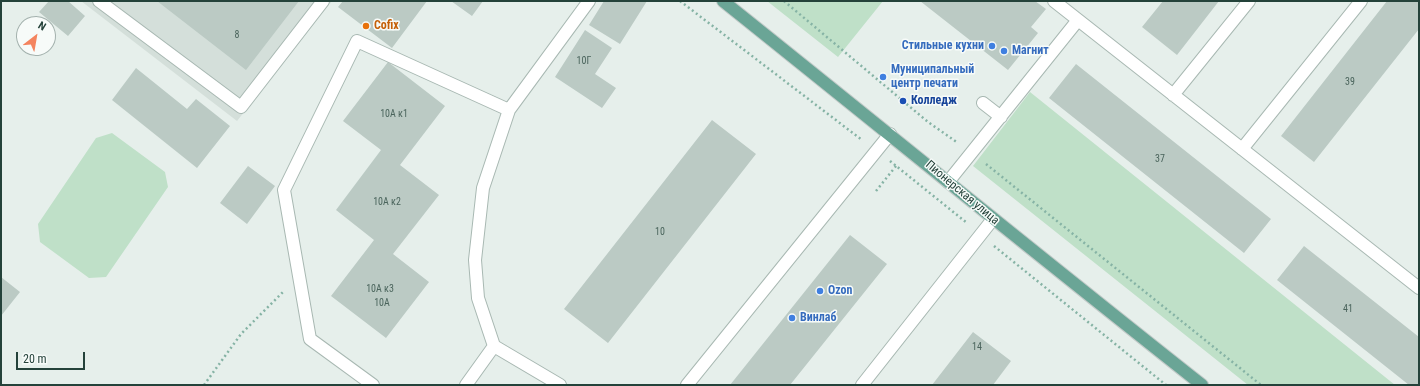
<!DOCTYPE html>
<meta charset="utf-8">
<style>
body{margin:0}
#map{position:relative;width:1420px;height:386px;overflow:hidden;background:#e6efeb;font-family:"Roboto Condensed",sans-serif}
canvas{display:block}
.frame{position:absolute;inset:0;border:2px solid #24423a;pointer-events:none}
.north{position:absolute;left:16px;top:16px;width:40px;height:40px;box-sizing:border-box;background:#f7fbf9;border:1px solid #a3b1ad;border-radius:50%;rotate:31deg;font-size:11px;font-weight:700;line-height:16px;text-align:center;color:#24423a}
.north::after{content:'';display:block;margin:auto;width:14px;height:18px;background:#f4845f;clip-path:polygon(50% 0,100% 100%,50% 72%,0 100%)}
.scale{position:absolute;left:16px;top:352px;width:69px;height:18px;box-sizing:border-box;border:2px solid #24423a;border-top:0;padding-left:5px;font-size:12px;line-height:14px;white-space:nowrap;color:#24423a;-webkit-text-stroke:3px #f7fbf9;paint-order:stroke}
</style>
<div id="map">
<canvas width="1420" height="386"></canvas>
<div class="frame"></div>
<div class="north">N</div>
<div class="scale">20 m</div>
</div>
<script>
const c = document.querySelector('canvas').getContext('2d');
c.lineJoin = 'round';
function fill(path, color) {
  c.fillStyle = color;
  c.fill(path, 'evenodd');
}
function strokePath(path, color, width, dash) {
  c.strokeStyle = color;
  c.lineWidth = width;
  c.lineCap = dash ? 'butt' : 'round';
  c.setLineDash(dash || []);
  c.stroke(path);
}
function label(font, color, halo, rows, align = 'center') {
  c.font = font + ' "Roboto Condensed",sans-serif';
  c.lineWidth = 3;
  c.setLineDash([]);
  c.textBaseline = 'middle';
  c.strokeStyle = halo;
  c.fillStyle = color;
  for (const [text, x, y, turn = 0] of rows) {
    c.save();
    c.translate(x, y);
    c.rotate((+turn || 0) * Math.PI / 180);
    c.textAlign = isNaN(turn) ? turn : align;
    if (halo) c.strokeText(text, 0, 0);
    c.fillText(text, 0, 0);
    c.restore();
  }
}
fill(new Path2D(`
 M81,1H332L237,121Z`), '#d4dfda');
fill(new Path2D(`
 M767,1H883L838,57Z
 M1030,92L1395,385H1248L973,166Z
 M112,133L165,172L168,187L106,277L89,278L40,242L38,224L96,138Z`), '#bfe0c8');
fill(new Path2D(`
 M49,1H68L85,16L68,36L39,12Z
 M157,1H299L246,70Z
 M343,1H427L392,48L338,7Z
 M451,1H483L472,16Z
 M604,1H647L620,44L589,25Z
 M920,1H1035L1046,9L1031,27L1038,33L1008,70Z
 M1163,1H1219L1177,55L1142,27Z
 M1387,1H1419V29L1314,162L1281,136Z
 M585,30L612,48L595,74L616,88L602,108L555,77Z
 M388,62L445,106L400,165L439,195L393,254L429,282L386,338L331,296L374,240L336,210L381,150L343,121Z
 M1076,64L1271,219L1244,253L1049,98Z
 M136,68L187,109L196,99L230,126L197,168L112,100Z
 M712,120L756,154L608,343L564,309Z
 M248,166L275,186L247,224L220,203Z
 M850,235L887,264L790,385H730Z
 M1304,246L1419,337V385H1409L1277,280Z
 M1,277L20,292L1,316Z
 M973,332L1011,361L993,385H932Z`), '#bbcac4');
const minor = new Path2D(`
 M99,1L241,107L323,1
 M1054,1L1419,288
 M1173,95L1249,1
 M983,103L1001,117
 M1242,149L1361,1
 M948,182L1078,20
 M494,346L560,385
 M373,385L310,339L284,190L357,41L509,110
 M466,385L494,346L478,298L475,260L483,188L509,110L589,1
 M687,385L890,134
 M862,385L993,219`);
const major = new Path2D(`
 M723,1C883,129 1041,258 1202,385`);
strokePath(minor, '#a8b8b2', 14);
strokePath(major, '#c2cac8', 14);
strokePath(new Path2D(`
 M680,1L862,140
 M784,1L928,122L958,143
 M890,161L967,223
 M986,164L1261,385
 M876,191L896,166
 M994,246L1166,385
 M204,385L241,334L284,291`), '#86b3a5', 2.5, [2, 3]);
strokePath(minor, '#fff', 12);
strokePath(major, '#6aa596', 12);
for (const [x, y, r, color] of [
 [366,26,4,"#e8710a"],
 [992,46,4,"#3f7fe0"],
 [1004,51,4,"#3f7fe0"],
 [883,77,4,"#3f7fe0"],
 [903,101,4,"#1a4fb4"],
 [820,291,4,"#3f7fe0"],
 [792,318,4,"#3f7fe0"]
]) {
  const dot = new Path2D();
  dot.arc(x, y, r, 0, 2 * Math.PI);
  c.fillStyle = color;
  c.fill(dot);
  strokePath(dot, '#f7fbf9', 1.5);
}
label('10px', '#4a645c', null, [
 ["8",237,35],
 ["10Г",584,61],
 ["39",1350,82],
 ["10А к1",394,114],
 ["37",1160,159],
 ["10А к2",387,202],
 ["10",660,232],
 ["10А к3",380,289],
 ["10А",382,303],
 ["41",1348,309],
 ["14",977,347]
]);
label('bold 12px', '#c56008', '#f7fbf9', [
 ["Cofix",374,26]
], 'left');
label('bold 12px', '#366cbe', '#f7fbf9', [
 ["Стильные кухни",984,46,"right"],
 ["Магнит",1012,51],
 ["Муниципальный",891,70],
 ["центр печати",891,84],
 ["Ozon",828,291],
 ["Винлаб",800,318]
], 'left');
label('bold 12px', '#164399', '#f7fbf9', [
 ["Колледж",911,101]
], 'left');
label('12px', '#24423a', '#f7fbf9', [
 ["Пионерская улица",962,193,40]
]);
</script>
